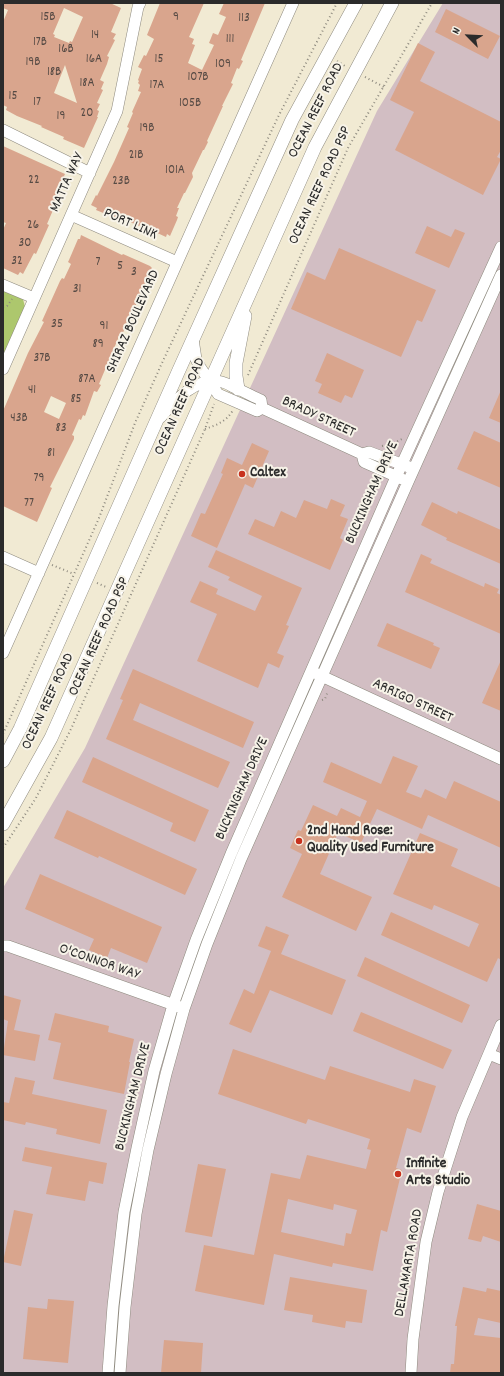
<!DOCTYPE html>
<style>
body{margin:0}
#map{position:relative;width:504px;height:1376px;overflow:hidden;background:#f1ead3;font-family:Dekko,sans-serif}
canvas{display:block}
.frame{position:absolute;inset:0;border:4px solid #2b2b2b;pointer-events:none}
.north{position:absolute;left:448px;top:16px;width:40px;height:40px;-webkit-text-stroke:3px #f7f3e8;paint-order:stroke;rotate:294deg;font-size:11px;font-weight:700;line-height:16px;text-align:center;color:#2b2b2b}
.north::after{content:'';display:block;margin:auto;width:14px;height:18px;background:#2b2b2b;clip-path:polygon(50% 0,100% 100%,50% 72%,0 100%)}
</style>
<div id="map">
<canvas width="504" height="1376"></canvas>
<div class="frame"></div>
<div class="north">N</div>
</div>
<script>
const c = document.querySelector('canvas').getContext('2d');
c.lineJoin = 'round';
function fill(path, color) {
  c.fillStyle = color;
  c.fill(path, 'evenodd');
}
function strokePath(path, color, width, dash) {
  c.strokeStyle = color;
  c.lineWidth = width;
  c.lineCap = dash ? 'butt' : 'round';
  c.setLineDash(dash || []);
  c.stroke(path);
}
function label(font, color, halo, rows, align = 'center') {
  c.font = font + ' Dekko,sans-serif';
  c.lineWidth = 4;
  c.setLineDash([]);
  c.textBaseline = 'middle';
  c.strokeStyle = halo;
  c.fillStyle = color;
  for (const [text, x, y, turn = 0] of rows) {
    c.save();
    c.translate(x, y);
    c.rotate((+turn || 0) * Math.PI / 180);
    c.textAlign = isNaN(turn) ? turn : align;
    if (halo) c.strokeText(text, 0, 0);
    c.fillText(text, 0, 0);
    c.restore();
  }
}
fill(new Path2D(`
 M443,3H501V1373H3V888L85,748L377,111Z`), '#d2bec3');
fill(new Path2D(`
 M3,289L23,299L25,307L3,361Z`), '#adc76d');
fill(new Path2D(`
 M3,3H110L121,8L111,32L116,34L113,39L115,40L107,56L109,57L107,64L100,80L104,82L101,89L103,90L97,103L100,104L97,110L99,111L97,117H98L84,148L63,139L64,137L41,127L42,126L17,116L6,110L7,107L3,105V22L8,10L3,8ZM64,8L83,17L72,42L70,41L69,43L54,37L55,35L53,34ZM65,65L77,103L54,93Z
 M160,3H204L189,37L194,39L192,44L195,45L188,63L202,70L214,45L209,43L213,33L218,35L226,17L219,14L224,3H265L241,60L243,61L239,69L237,68L231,83L233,84L222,106H223L207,141L208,142L204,150H203L192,173L193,177L185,193H184L177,208H179L176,216L178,217L177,220L170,236L167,234L166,237L140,225L139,226L121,218L118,219L96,210L97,208L91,205L96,195L97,196L114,162L129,128L127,127L133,113L132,112L141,92L138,91L140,85L138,83L139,81L138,80L142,69L138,67L144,55L146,56L154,39L147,35Z
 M446,9L500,36L488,59L435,32Z
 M418,43L435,52L420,81L501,122V150L497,157L501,159L483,195L395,150L414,112L390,100Z
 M3,146L65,174L64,176L66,177L65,179L66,180L47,224L49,225L36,254L34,253L23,274L20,272L18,275L3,268V230L6,223L3,222Z
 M427,226L451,237L455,229L465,233L449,268L415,253Z
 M81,235L122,255L123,254L150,266L152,268L150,272L154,274L146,291L143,297L140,295L130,319L129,318L122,335L120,334L99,384L101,385L97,392L94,391L85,416L83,415L81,420L79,419L72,435L74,436V439L50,487L52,488L37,522L3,506V411L28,353L44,322L42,321L60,281L62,278L64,279L71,264L68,262L69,260L78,239H80ZM51,396L66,403L59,419L44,412Z
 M339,248L436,290L422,322L417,320L401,357L291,309L307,272L325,280Z
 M327,353L364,370L352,398L345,395L341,403L318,393L322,384L315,381Z
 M501,390V423L489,418Z
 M474,431L501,443V488L457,469Z
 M252,443L269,451L253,488L245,484L217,548L191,536L201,513L205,514L223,474L221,473L227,458L242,465Z
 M331,499L345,505L340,516L348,519L340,538L343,540L330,570L248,534L255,519L274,527L281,511L296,518L304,500L327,509Z
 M432,502L457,514L458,511L501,530V564L446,540L447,538L421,525Z
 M216,550L302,588L286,625L289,626L277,653L284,656L279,668L268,663L258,688L197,661L217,614L190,602L200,581L218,589L216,594L255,611L262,596L228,580L230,577L208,567Z
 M421,554L432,559L430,563L484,587L485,583L499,589L497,593L501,595V634L405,592Z
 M387,623L434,643L433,645L440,648L431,669L377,646Z
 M501,660V711L482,703Z
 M133,669L254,722L243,748L140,703L133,720L230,762L218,788L106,739L123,700L120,699Z
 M393,756L418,766L406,792L421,798L425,789L446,799L454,781L501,802V848L428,815L422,829L377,809L361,843L338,833L320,874L372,897L356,931L282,897L302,854L290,848L298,830L301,831L313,805L337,816L341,808L360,817L367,801L323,782L331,762L381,784Z
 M93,757L209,810L195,842L170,831L173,823L82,782Z
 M67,810L197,869L185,895L99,856L98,858L54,838Z
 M420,833L458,849L451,866L501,888V960L498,958L487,982L381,935L391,912L469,947L479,924L434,905L432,910L393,894Z
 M40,874L162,927L147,963L111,948L107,958L89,950L94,939L25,909Z
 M266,926L289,935L281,954L346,980L332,1015L270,990L251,1033L229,1024L244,989L254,994L271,951L258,946Z
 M365,957L470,1005L462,1023L357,976Z
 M3,995L21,1000L14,1030L40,1035L35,1061L3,1055L8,1021L3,1019Z
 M361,1012L452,1050L443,1069L353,1031Z
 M55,1013L109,1026L108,1032L134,1039L129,1062H130L124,1094L53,1079L61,1043L48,1040Z
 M233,1049L325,1080L330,1066L410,1092L414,1079L436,1086L421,1133L407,1128L396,1168L402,1170L387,1232L381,1230L373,1271L333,1263L332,1267L274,1254L264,1305L195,1291L204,1245L254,1255L271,1173L300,1179L307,1155L366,1169L371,1150L367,1149L370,1139L308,1119L306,1124L218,1094ZM288,1199L333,1210L334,1204L357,1210L351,1234L346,1233L344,1246L281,1232Z
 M15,1077L35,1081L32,1094L107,1110L100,1144L56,1134L57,1129L26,1122L25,1125L3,1120V1102L9,1103Z
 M25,1147L107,1163L103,1184L89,1181L85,1201L46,1194L52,1167L22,1161Z
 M198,1164L226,1169L212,1237L185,1232Z
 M477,1204L501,1211V1242L483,1236L481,1242L468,1239Z
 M14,1210L33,1214L21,1266L3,1262Z
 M290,1277L367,1290L362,1323L346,1321L345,1328L312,1322L313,1315L284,1310Z
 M463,1287L486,1292L487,1288L501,1291V1323L478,1318L474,1335L501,1338V1373H450L451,1364H454L457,1326H455Z
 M48,1299L74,1301L68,1363L23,1359L28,1307L47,1309Z
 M164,1340L203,1343L201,1373H161Z`), '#d9a58d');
const minor = new Path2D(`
 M3,130L90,173
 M71,215L177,262
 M3,285L34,298
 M193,339L196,359L200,367L218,394L257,411L262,408L362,454L369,452L409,467
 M3,369L117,111L138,7L140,3
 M161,417C175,400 197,376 222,382C226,383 230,385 233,387C243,391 252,396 261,400L262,408
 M362,454L364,462L402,479
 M3,557L39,573
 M3,653L293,3
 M315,673L501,759
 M3,946H8L180,1007
 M489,1054L501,1059
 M108,1373L113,1306L124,1212L137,1148L154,1071L173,1005L196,940L231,854L396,477L402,464L501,247
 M120,1373L125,1307L136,1214L148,1150L166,1074L184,1009L207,944L241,859L408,482L501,275
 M411,1373L413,1339L426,1242L438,1192L462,1117L501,1025`);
const major = new Path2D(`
 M238,389L236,376V363L245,316
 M3,761L20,729L179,370L292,120L356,3
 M3,824L51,738L315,147L392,3`);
strokePath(minor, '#8e8a7f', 12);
strokePath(major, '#8e8a7f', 14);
strokePath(new Path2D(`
 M337,61L345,66
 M365,77L384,87
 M3,307L7,306L12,299
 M248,375L348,148L432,3
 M205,429C217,425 227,421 233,410
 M382,446L392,444L402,439
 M52,565L74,574
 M97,583L106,587
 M322,700L325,699L328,691
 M3,734L99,518L135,423L162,363L278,117L337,3
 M3,848L36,798L71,729L205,429L214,404`), '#8e8a7f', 2, [1, 3]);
strokePath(minor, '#fff', 11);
strokePath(major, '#fff', 13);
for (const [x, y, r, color] of [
 [242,474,4,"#c8321e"],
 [299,841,4,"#c8321e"],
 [398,1174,4,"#c8321e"]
]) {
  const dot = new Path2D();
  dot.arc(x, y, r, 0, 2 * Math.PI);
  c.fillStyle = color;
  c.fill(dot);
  strokePath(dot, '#f7f3e8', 1.5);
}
label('13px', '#564a44', null, [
 ["15B",48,18],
 ["9",176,18],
 ["113",244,19],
 ["14",95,36],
 ["111",230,40],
 ["17B",40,43],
 ["16B",66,50],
 ["16A",94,60],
 ["15",159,60],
 ["19B",33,63],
 ["109",223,65],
 ["18B",54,73],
 ["107B",198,78],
 ["18A",87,84],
 ["17A",157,86],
 ["15",13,97],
 ["17",37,103],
 ["105B",190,104],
 ["20",87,114],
 ["19",61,117],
 ["19B",147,129],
 ["21B",136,156],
 ["101A",175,171],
 ["22",34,181],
 ["23B",121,182],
 ["26",33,226],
 ["30",25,244],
 ["32",17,262],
 ["7",98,263],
 ["5",120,267],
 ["3",134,273],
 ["31",77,290],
 ["35",57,325],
 ["91",104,327],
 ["89",98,345],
 ["37B",42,359],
 ["87A",87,380],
 ["41",32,391],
 ["85",76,400],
 ["43B",19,419],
 ["83",61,429],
 ["81",51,454],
 ["79",39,479],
 ["77",29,504]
]);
label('15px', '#2b2b2b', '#f7f3e8', [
 ["OCEAN REEF ROAD",317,111,-63],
 ["MATTA WAY",68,183,-66],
 ["OCEAN REEF ROAD PSP",321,186,-65],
 ["PORT LINK",130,225,24],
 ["SHIRAZ BOULEVARD",134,322,-66],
 ["OCEAN REEF ROAD",181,407,-66],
 ["BRADY STREET",318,418,25],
 ["BUCKINGHAM DRIVE",373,493,-66],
 ["OCEAN REEF ROAD PSP",100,637,-66],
 ["OCEAN REEF ROAD",49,702,-65],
 ["ARRIGO STREET",412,702,25],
 ["BUCKINGHAM DRIVE",243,789,-66],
 ["O'CONNOR WAY",99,963,19],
 ["BUCKINGHAM DRIVE",134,1097,-76],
 ["DELLAMARTA ROAD",410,1263,-80]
]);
label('bold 15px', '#2b2b2b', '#f7f3e8', [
 ["Caltex",250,474],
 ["2nd Hand Rose:",307,832],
 ["Quality Used Furniture",307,849],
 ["Infinite",406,1165],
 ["Arts Studio",406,1182]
], 'left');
</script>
